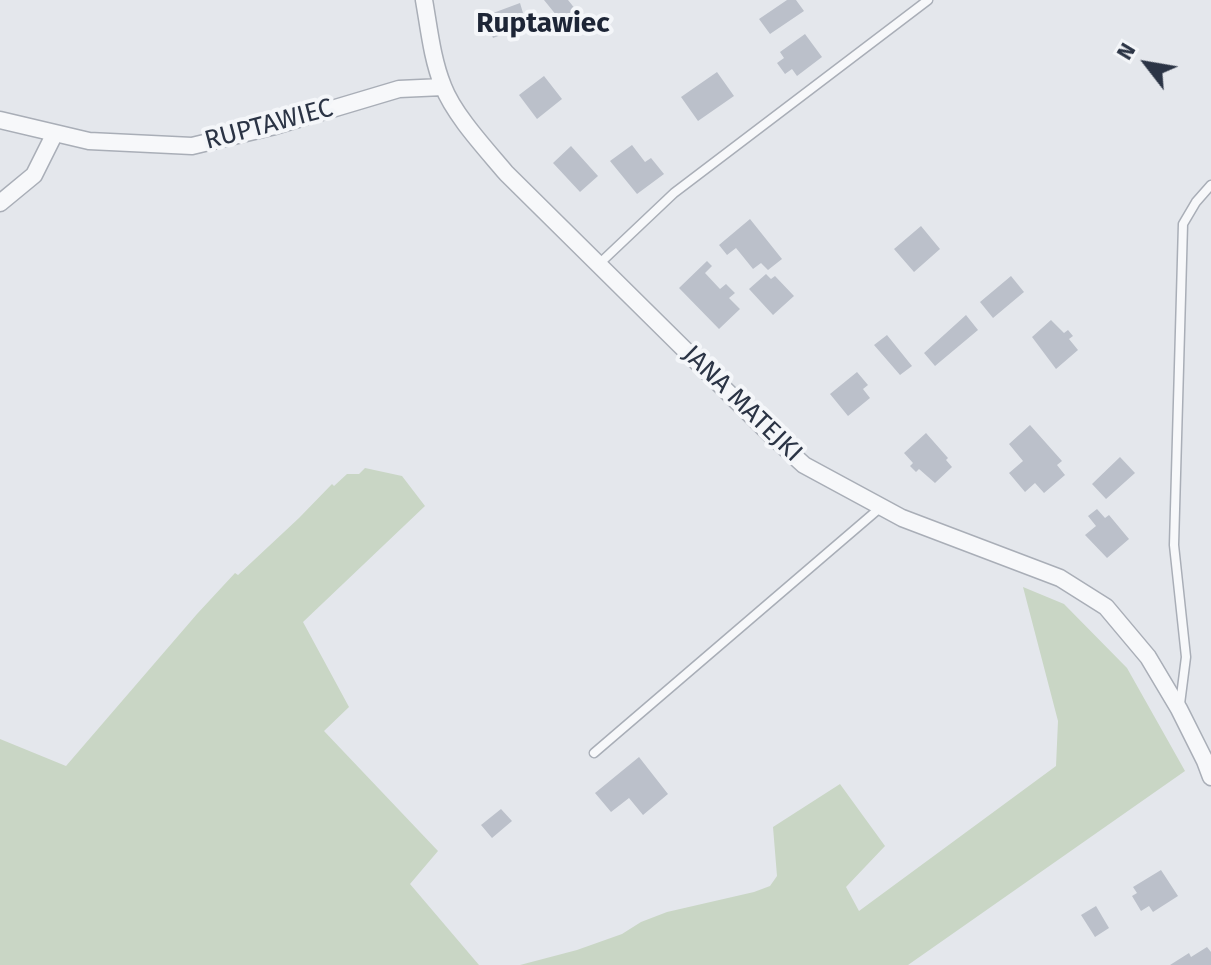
<!DOCTYPE html>
<style>
body{margin:0}
#map{position:relative;width:1211px;height:965px;overflow:hidden;background:#e4e7ec;font-family:"Fira Sans",sans-serif}
canvas{display:block}
.north{position:absolute;left:1107px;top:24px;width:80px;height:80px;-webkit-text-stroke:6px #f4f6f9;paint-order:stroke;rotate:301deg;font-size:22px;font-weight:700;line-height:32px;text-align:center;color:#2b3445}
.north::after{content:'';display:block;margin:auto;width:28px;height:36px;background:#2b3445;clip-path:polygon(50% 0,100% 100%,50% 72%,0 100%)}
</style>
<div id="map">
<canvas width="1211" height="965"></canvas>
<div class="north">N</div>
</div>
<script>
const c = document.querySelector('canvas').getContext('2d');
c.lineJoin = 'round';
function fill(path, color) {
  c.fillStyle = color;
  c.fill(path, 'evenodd');
}
function strokePath(path, color, width, dash) {
  c.strokeStyle = color;
  c.lineWidth = width;
  c.lineCap = dash ? 'butt' : 'round';
  c.setLineDash(dash || []);
  c.stroke(path);
}
function label(font, color, halo, rows, align = 'center') {
  c.font = font + ' "Fira Sans",sans-serif';
  c.lineWidth = 8;
  c.setLineDash([]);
  c.textBaseline = 'middle';
  c.strokeStyle = halo;
  c.fillStyle = color;
  for (const [text, x, y, turn = 0] of rows) {
    c.save();
    c.translate(x, y);
    c.rotate((+turn || 0) * Math.PI / 180);
    c.textAlign = isNaN(turn) ? turn : align;
    if (halo) c.strokeText(text, 0, 0);
    c.fillText(text, 0, 0);
    c.restore();
  }
}
fill(new Path2D(`
 M365,468L402,476L425,506L303,622L349,707L324,731L438,851L410,884L479,965H0V739L66,766L197,614L235,573L238,575L299,518L332,484L334,486L347,474H359Z
 M1023,587L1064,604L1127,668L1185,771L908,965H520L577,950L622,934L641,922L667,912L754,892L770,886L777,876L773,827L840,784L885,846L846,887L859,911L1056,766L1058,721Z`), '#c9d6c5');
fill(new Path2D(`
 M544,0H568L580,15L565,26Z
 M787,0H796L804,11L770,34L759,19Z
 M520,3L523,13L515,16L520,28L493,38L485,16Z
 M805,34L822,57L797,76L792,69L785,74L777,63L784,58L780,52Z
 M717,72L734,96L698,121L681,97Z
 M544,76L562,99L537,119L519,95Z
 M632,145L645,162L651,158L664,174L637,194L610,161Z
 M571,146L598,176L580,192L553,163Z
 M750,219L782,259L768,270L761,263L753,269L736,248L727,255L719,245Z
 M921,226L940,249L914,272L894,249Z
 M707,261L712,266L705,273L720,289L726,284L735,293L729,298L740,309L719,329L679,288Z
 M766,274L771,279L775,276L794,296L773,315L749,289Z
 M1011,276L1024,292L993,318L980,302Z
 M966,315L978,330L935,366L924,353Z
 M1051,320L1064,333L1068,330L1073,336L1069,339L1078,350L1056,369L1032,337Z
 M887,335L912,366L900,375L874,345Z
 M857,372L868,385L863,389L870,398L848,416L830,394Z
 M1030,425L1062,461L1057,465L1065,475L1044,493L1035,483L1025,492L1009,473L1023,461L1009,444Z
 M926,433L948,458L946,460L952,467L935,483L919,469L916,472L910,466L913,463L904,453Z
 M1120,457L1135,473L1106,499L1092,484Z
 M1097,509L1105,518L1109,515L1129,539L1107,558L1085,535L1096,526L1088,516Z
 M639,757L668,794L643,815L629,798L611,812L595,793Z
 M501,809L512,821L492,838L481,825Z
 M1161,870L1178,896L1153,912L1149,906L1141,911L1132,896L1137,893L1133,887Z
 M1096,906L1109,928L1095,937L1081,915Z
 M1207,947L1211,952V965H1170L1189,953L1191,957Z`), '#bbc0ca');
const service = new Path2D(`
 M599,264L674,193L928,0
 M1180,704L1186,657L1174,545L1183,224L1196,202L1211,185
 M594,753L881,507`);
const minor = new Path2D(`
 M424,0C429,28 432,59 443,86C454,115 486,149 506,173L771,435L804,465L902,518L1060,578L1106,607L1148,657L1179,709L1205,761L1211,777
 M0,120L89,141L192,146L275,126L399,89L443,87
 M0,203L34,175L55,133`);
strokePath(service, '#a9aeb7', 11);
strokePath(minor, '#a9aeb7', 19);
strokePath(service, '#f7f8fa', 8);
strokePath(minor, '#f7f8fa', 16);
label('26px', '#2b3445', '#f4f6f9', [
 ["RUPTAWIEC",269,125,-15],
 ["JANA MATEJKI",742,404,44]
]);
label('bold 28px', '#1d2536', '#f4f6f9', [
 ["Ruptawiec",543,24]
]);
</script>
